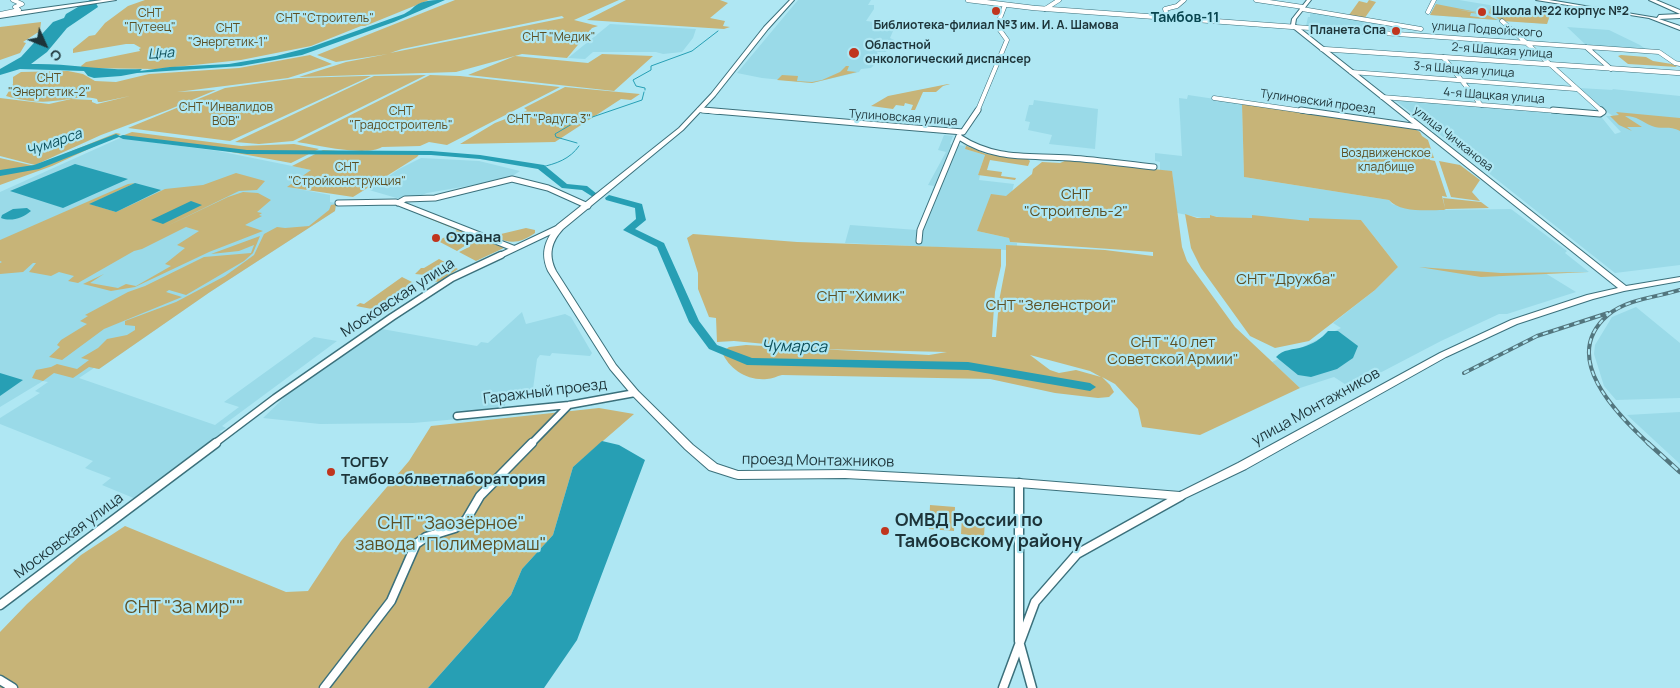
<!DOCTYPE html>
<meta charset="utf-8">
<style>
body{margin:0}
#map{position:relative;width:1680px;height:688px;overflow:hidden;background:#afe7f3;font-family:Manrope,sans-serif}
canvas{display:block}
.north{position:absolute;left:20px;top:20px;width:50px;height:50px;-webkit-text-stroke:4px #afe7f3;paint-order:stroke;rotate:134deg;font-size:14px;font-weight:700;line-height:20px;text-align:center;color:#1d3439}
.north::after{content:'';display:block;margin:auto;width:18px;height:22px;background:#1d3439;clip-path:polygon(50% 0,100% 100%,50% 72%,0 100%)}
</style>
<div id="map">
<canvas width="1680" height="688"></canvas>
<div class="north">С</div>
</div>
<script>
const c = document.querySelector('canvas').getContext('2d');
c.lineJoin = 'round';
function fill(path, color) {
  c.fillStyle = color;
  c.fill(path, 'evenodd');
}
function strokePath(path, color, width, dash) {
  c.strokeStyle = color;
  c.lineWidth = width;
  c.lineCap = dash ? 'butt' : 'round';
  c.setLineDash(dash || []);
  c.stroke(path);
}
function label(font, color, halo, rows, align = 'center') {
  c.font = font + ' Manrope,sans-serif';
  c.lineWidth = 4.5;
  c.setLineDash([]);
  c.textBaseline = 'middle';
  c.strokeStyle = halo;
  c.fillStyle = color;
  for (const [text, x, y, turn = 0] of rows) {
    c.save();
    c.translate(x, y);
    c.rotate((+turn || 0) * Math.PI / 180);
    c.textAlign = isNaN(turn) ? turn : align;
    if (halo) c.strokeText(text, 0, 0);
    c.fillText(text, 0, 0);
    c.restore();
  }
}
fill(new Path2D(`
 M798,0H871L868,5H874V9L866,21L896,24L890,38L894,40L886,52H877L880,59L871,68L861,69L859,72L812,83L762,78L737,73Z
 M1437,0H1459L1550,15L1547,24L1430,15Z
 M1313,11L1404,27L1403,30L1389,27L1391,30H1384L1385,32L1306,26L1308,17H1310V13L1313,14Z
 M610,24L696,29L693,38L682,52L663,54L656,52H593L585,59L568,58Z
 M1567,27L1609,30L1640,45L1647,50L1587,46Z
 M1579,88L1613,90L1612,89L1680,96V265L1615,273L1424,122L1393,99L1599,114L1615,134L1621,132L1606,116H1613L1592,102Z
 M1188,95L1242,103L1244,177L1389,200L1392,204L1408,208L1444,210L1511,209L1567,251L1565,253L1589,272L1545,273L1576,292L1507,314H1499L1441,341L1351,388L1334,377L1300,388L1272,362L1341,328L1333,323L1375,290L1398,267L1361,220L1310,221L1218,217L1210,215V218H1202L1177,213L1172,172L1160,170V162L1155,161V153L1182,156L1179,98L1187,99Z
 M1034,100L1098,109L1095,149L1049,144L1052,135L1028,130L1030,122L1025,121L1029,105H1033Z
 M944,135L953,136L950,144L966,146L965,149L985,155L978,175H980L979,180L1014,184L1012,192L977,231L1009,238L1010,242L1017,243V246L1006,245V250L845,243L850,225L917,230L934,186L928,185L946,152L938,150Z
 M120,138L218,151L312,170L288,187L330,195V202L336,203L335,211L210,292L99,369L94,368L79,378L215,425L239,407L224,402L314,337L337,341L222,426L226,428L219,432L222,433L136,499L102,485L111,478L85,468L93,461L0,424V418L40,393L35,391L48,382L43,381L0,407V192Z
 M421,158L479,161L520,171L508,179L427,193L407,201L369,190L399,169Z
 M1636,307L1680,343V398L1616,400L1604,386L1594,354L1595,345L1612,317Z
 M522,312L526,324L565,314L571,317L592,353L590,356L552,353L550,356L540,355L537,359L533,389L520,390L519,396L506,398L505,406L471,411L469,418L413,423L320,424L263,418L288,394L382,329L477,346L481,342L488,343Z
 M1680,412V464L1627,415Z`), '#9adae8');
fill(new Path2D(`
 M145,0H429L365,26H361L311,46L241,60L156,69L82,68L81,66L86,62L140,51L139,49L141,48L134,44H126L73,53V49L89,36L95,35L105,23L128,6Z
 M455,0H619L574,20L598,26L592,28L567,58L522,54L456,72L299,77L346,62L388,54L336,62L317,55ZM562,16L564,18L390,53L402,49Z
 M626,0H720L728,3L710,18L725,21L723,26L730,27L724,29L587,20Z
 M1369,0L1376,2L1364,19L1349,15L1359,1L1367,3Z
 M1436,4L1482,13L1455,9L1483,14L1471,13L1470,16L1485,18L1487,15L1498,20L1430,15Z
 M1491,6L1550,15L1547,24L1502,21L1489,13Z
 M41,22L40,31L23,42L26,43L20,53L0,60V27Z
 M602,54L653,56L614,91L468,75L515,56L588,63Z
 M310,55L332,64L288,78L177,92L216,90L168,110L101,135L35,165L0,156V98L49,104L71,99L92,100V102L97,104L130,96L101,102H98L97,99C82,95 68,100 53,101C38,103 21,100 6,96L13,84V77L21,72L68,71L83,74L95,81L116,82L149,74L239,68Z
 M1621,55L1646,57L1653,61L1672,64L1677,67L1628,64L1618,56Z
 M846,66H849L847,71L857,72L812,83L777,80L782,75L798,76L797,81L812,82L822,80L840,72Z
 M426,75L293,141L259,144L235,142L374,76Z
 M430,75L460,76L560,87L447,145L429,142L420,146L382,147C366,157 317,145 297,142Z
 M364,76H371L230,141L128,128L225,88L298,78Z
 M948,84H950L943,86L936,92H923L915,110H911L913,105L905,103L904,106L896,105L893,109L871,106L888,96Z
 M565,87L640,94L631,100L621,99L555,142L460,144L495,123L526,111L527,110L524,108Z
 M1242,104L1409,126L1420,132L1422,136L1428,140L1434,158H1429L1430,160L1435,161L1447,197L1442,196L1445,208L1443,198L1481,202L1489,208L1446,209L1444,210C1428,210 1400,213 1389,200L1244,177Z
 M1616,112L1680,118V131C1669,125 1662,130 1652,126C1642,122 1637,116 1625,116L1642,127H1627L1632,131L1619,125L1610,116L1619,115Z
 M132,132L241,146L294,144L319,149L291,163L215,149L119,137Z
 M116,133L121,134L52,166L0,185V158L35,166Z
 M962,144L986,154L1028,159L1030,161L1028,166L990,160L987,170L1002,172L1001,176L1016,178L1015,180L978,175L985,155L965,149L966,146Z
 M323,150L369,153L422,151L417,157L353,197L287,187L311,170L292,166Z
 M1067,160L1172,171L1182,247L1187,261L1235,327L1300,388L1200,435L1142,427L1138,409L1115,384L1102,377L1110,385L1114,392L1109,397L1098,398L1055,393L990,379L782,375C777,376 772,379 767,379C747,381 729,369 722,352L729,347L746,345L929,355L947,352L818,349L734,341L717,342L716,318L709,317L698,289V273L687,238L693,234L797,242L1001,249V266L995,292L992,337H996L999,301L1006,265V245L1105,250L1153,256V252L1010,242L1009,238L977,231L991,194L1006,196L1032,174L1033,169L1042,162L1060,163ZM1030,355L1090,371L1101,377L1076,370L1059,373L1050,370Z
 M1439,161L1460,165L1480,180L1472,192L1480,201L1451,197Z
 M236,173L265,181L257,190L239,191L165,227L228,197L243,192L258,193L271,200L257,212L262,213L259,215L262,216L245,225L263,231L209,252L135,287L111,291L83,284L104,274L90,283L118,288L126,284L136,286L171,266L165,264L185,248L177,245L199,231L186,227L142,249L134,251L78,283L68,281L74,276L59,272L51,276L29,272L36,263H33L23,272L0,274V263L2,262L0,261V240L128,184L135,183L90,204L116,212L165,189L203,185Z
 M336,204L335,211L210,292L99,369L89,367L73,378L54,373L43,381L32,378L36,370L51,367L57,364L77,369L89,360L81,358L98,348L107,339L127,335L135,330V326L125,325V321L176,302L225,276L254,255L264,234L277,227L285,228L309,226L329,210L331,205Z
 M423,213L506,247L476,261L459,252L469,247L466,245L457,251L438,241L457,230L420,215Z
 M1185,214L1197,218H1210V215L1217,217L1252,218V215L1309,221V218L1361,220L1398,267L1375,290L1309,341L1275,348L1250,336L1201,268L1191,248Z
 M526,228L535,230V233C521,243 512,244 496,238L501,234Z
 M260,236L253,253L244,261L186,295L169,290L166,292L182,297L104,329L62,360L49,357L60,347L57,345L61,340L87,324L80,321L88,316L85,315L128,292L145,286L204,257L251,253L254,245L239,251L211,254Z
 M439,259L458,269L439,282L432,281L426,275L415,274L421,268H424Z
 M1419,267L1501,273L1589,272L1481,277Z
 M402,277L414,283L386,301L397,305L388,312L356,306L360,303L364,304Z
 M599,408L634,414L573,467L553,535L522,569L511,595L428,688H0V632L27,604L81,555L125,526L286,592L308,591L341,541L409,461L431,426Z
 M930,505L955,507L954,531L929,529Z
 M962,516L985,519L984,537L961,534Z`), '#c7b478');
fill(new Path2D(`
 M90,0H101L96,3L98,7L67,28L47,52L31,64C68,63 105,71 142,69L140,71L170,67L229,64L276,56L311,47L404,14C409,11 411,10 415,6C423,0 435,0 445,0L394,22L302,55L241,66L137,73L121,76L94,78L88,76L84,71L20,69L0,75V69L21,57L53,22L64,18L66,14Z
 M75,164L128,179L63,208L10,191Z
 M135,183L161,190L116,212L89,204Z
 M191,201L202,205L163,224L151,220Z
 M27,208L31,211C23,218 11,222 1,218L2,215L13,209Z
 M1328,331H1338L1358,346L1353,358L1337,369L1311,377L1298,375L1276,357C1283,349 1293,350 1303,347C1313,344 1321,339 1328,331Z
 M0,373L23,380L0,396Z
 M602,441L619,445L645,460L577,640L544,688H428L511,595L522,569L553,535L573,467Z`), '#279fb4');
strokePath(new Path2D(`
 M645,90V88L636,86L633,80L651,70V66L692,51L718,31
 M577,143L556,137L555,134L572,124L642,100L644,92
 M541,167C556,164 570,159 579,146`), '#279fb4', 1);
fill(new Path2D(`
 M116,134L120,136L123,135L247,150L431,151L480,155L544,165L567,184L587,186L597,194L593,197L582,190L562,188L538,169L480,159L431,155L247,154L123,139L119,137L39,169L0,176V170L34,165Z
 M609,195L642,204L646,220L635,229L664,243L699,321L717,345L752,358L968,362L1090,383L1096,387L1090,391L968,370L747,365L709,349L689,322L657,247L623,230L636,219L635,208L606,200L605,198Z`), '#279fb4');
const minorFar3 = new Path2D(`
 M1256,0L1303,7
 M1045,9L1059,0
 M1302,9L1421,29
 M1428,12L1434,0
 M0,14L19,10L15,7L22,4L13,0
 M1168,18L1165,9L1177,6L1184,0
 M1502,21L1603,112
 M1295,27L1659,52L1675,63L1680,64
 M1586,47L1611,69
 M1443,57L1481,105
 M1351,72L1576,89
 M1382,97L1569,112
 M1214,98L1310,112
 M699,110L718,112
 M977,112L1007,40L997,26L1005,5`);
const minorFar2 = new Path2D(`
 M703,110L963,132L978,110
 M1301,110L1419,127
 M1553,110L1600,114L1603,112
 M1601,110L1603,112
 M959,137C996,161 1028,155 1070,158C1098,160 1126,164 1154,167
 M338,203L396,202L513,248
 M398,203L405,199L435,198L512,179L548,188L588,206
 M919,241L920,230L959,136
 M499,256L560,227`);
const minorFar1 = new Path2D(`
 M457,416L569,405L635,393
 M214,444L275,398L392,317L452,278L501,255
 M531,444L569,405`);
const minor = new Path2D(`
 M1019,483V641L1032,688
 M0,605L216,443
 M0,680L13,688
 M324,688L391,601L416,544L426,537L455,528L466,520L480,496L532,443
 M1003,688L1035,602L1077,554L1181,496`);
const tertiary = new Path2D(`
 M968,0L1034,8L1295,27
 M1322,49L1680,73`);
const secondary = new Path2D(`
 M790,0H794L768,29L715,96L683,130L563,229C551,242 548,255 556,271L616,365L638,391L693,445L717,464L738,471L845,470L1019,479L1180,492L1238,463L1440,353L1511,320L1587,295L1618,288L1293,28L1291,25L1292,19L1307,0H1311L1296,19L1295,25L1297,26L1626,286L1680,277V281L1624,291L1593,299L1517,324L1446,357L1246,469L1181,500L1019,487L845,478L738,479L734,478L709,470L685,449L632,395L610,369L548,271C540,253 545,240 557,225L679,128L711,94L764,27Z`);
const primary = new Path2D(`
 M102,0H116L0,18V14Z
 M1536,0H1549L1657,18L1659,15L1680,14V18L1659,19L1680,26V30L1649,18Z
 M1649,0H1656L1680,10V14Z`);
strokePath(minorFar3, '#3b707b', 5);
strokePath(minorFar2, '#3b707b', 7);
strokePath(minorFar1, '#3b707b', 9);
strokePath(minor, '#3b707b', 11);
strokePath(tertiary, '#3b707b', 5.5);
strokePath(secondary, '#3b707b', 2);
strokePath(primary, '#3b707b', 2);
strokePath(minorFar3, '#fff', 4);
strokePath(minorFar2, '#fff', 5);
strokePath(minorFar1, '#fff', 6);
strokePath(minor, '#fff', 8);
strokePath(tertiary, '#fff', 4.5);
fill(secondary, '#fff');
fill(primary, '#fff');
const railFar1 = new Path2D(`
 M1464,373L1537,336L1608,313
 M1649,444C1616,413 1559,357 1608,315C1627,299 1658,297 1680,290`);
const rail = new Path2D(`
 M1648,443L1680,472`);
strokePath(railFar1, '#53767e', 4);
strokePath(rail, '#53767e', 4.5);
strokePath(railFar1, '#afe7f3', 2, [5.5]);
strokePath(rail, '#afe7f3', 2.5, [8]);
for (const [x, y, r, color] of [
 [996,11,5,"#c0351d"],
 [1482,12,5,"#c0351d"],
 [1396,31,5,"#c0351d"],
 [854,53,6,"#c0351d"],
 [436,238,5,"#c0351d"],
 [331,472,5,"#c0351d"],
 [885,531,5,"#c0351d"]
]) {
  const dot = new Path2D();
  dot.arc(x, y, r, 0, 2 * Math.PI);
  c.fillStyle = color;
  c.fill(dot);
  strokePath(dot, '#afe7f3', 2);
}
label('bold 12px', '#1d3439', '#afe7f3', [
 ["Школа №22 корпус №2",1492,12],
 ["Библиотека-филиал №3 им. И. А. Шамова",996,26,"center"],
 ["Планета Спа",1386,31,"right"],
 ["Областной",865,46],
 ["онкологический диспансер",865,60]
], 'left');
label('12px', '#5d5024', '#afe7f3', [
 ["СНТ",150,14],
 ["\"Путеец\"",150,28],
 ["СНТ \"Строитель\"",325,19],
 ["СНТ",228,29],
 ["\"Энергетик-1\"",228,43],
 ["СНТ \"Медик\"",559,38],
 ["СНТ",49,79],
 ["\"Энергетик-2\"",49,93],
 ["СНТ \"Инвалидов",226,108],
 ["ВОВ\"",226,122],
 ["СНТ",401,112],
 ["\"Градостроитель\"",401,126],
 ["СНТ \"Радуга 3\"",549,120],
 ["Воздвиженское",1386,154],
 ["кладбище",1386,168],
 ["СНТ",347,168],
 ["\"Стройконструкция\"",347,182]
]);
label('12px', '#1d3439', '#afe7f3', [
 ["улица Подвойского",1487,30,4],
 ["2-я Шацкая улица",1502,51,4],
 ["3-я Шацкая улица",1464,70,4],
 ["4-я Шацкая улица",1494,96,4],
 ["Тулиновский проезд",1318,102,8],
 ["Тулиновская улица",903,118,4],
 ["улица Чичканова",1453,139,38]
]);
label('bold 14px', '#08454f', '#afe7f3', [
 ["Тамбов-11",1185,18]
]);
label('italic 14px', '#0d4f5a', '#afe7f3', [
 ["Цна",161,54,-4],
 ["Чумарса",54,143,-19]
]);
label('15px', '#5d5024', '#afe7f3', [
 ["СНТ",1076,195],
 ["\"Строитель-2\"",1076,212],
 ["СНТ \"Дружба\"",1286,280],
 ["СНТ \"Химик\"",861,297],
 ["СНТ \"Зеленстрой\"",1051,306],
 ["СНТ \"40 лет",1173,343],
 ["Советской Армии\"",1173,360]
]);
label('bold 15px', '#1d3439', '#afe7f3', [
 ["Охрана",446,238],
 ["ТОГБУ",341,463],
 ["Тамбовоблветлаборатория",341,480]
], 'left');
label('15px', '#1d3439', '#afe7f3', [
 ["Московская улица",398,298,-33],
 ["Гаражный проезд",545,392,-7],
 ["улица Монтажников",1316,407,-29],
 ["проезд Монтажников",818,461,1],
 ["Московская улица",69,536,-37]
]);
label('italic 16px', '#0d4f5a', '#afe7f3', [
 ["Чумарса",794,347,1]
]);
label('bold 18px', '#1d3439', '#afe7f3', [
 ["ОМВД России по",895,521],
 ["Тамбовскому району",895,542]
], 'left');
label('18px', '#5d5024', '#afe7f3', [
 ["СНТ \"Заозёрное\"",451,524],
 ["завода \"Полимермаш\"",451,545],
 ["СНТ \"За мир\"\"",184,608]
]);
</script>
